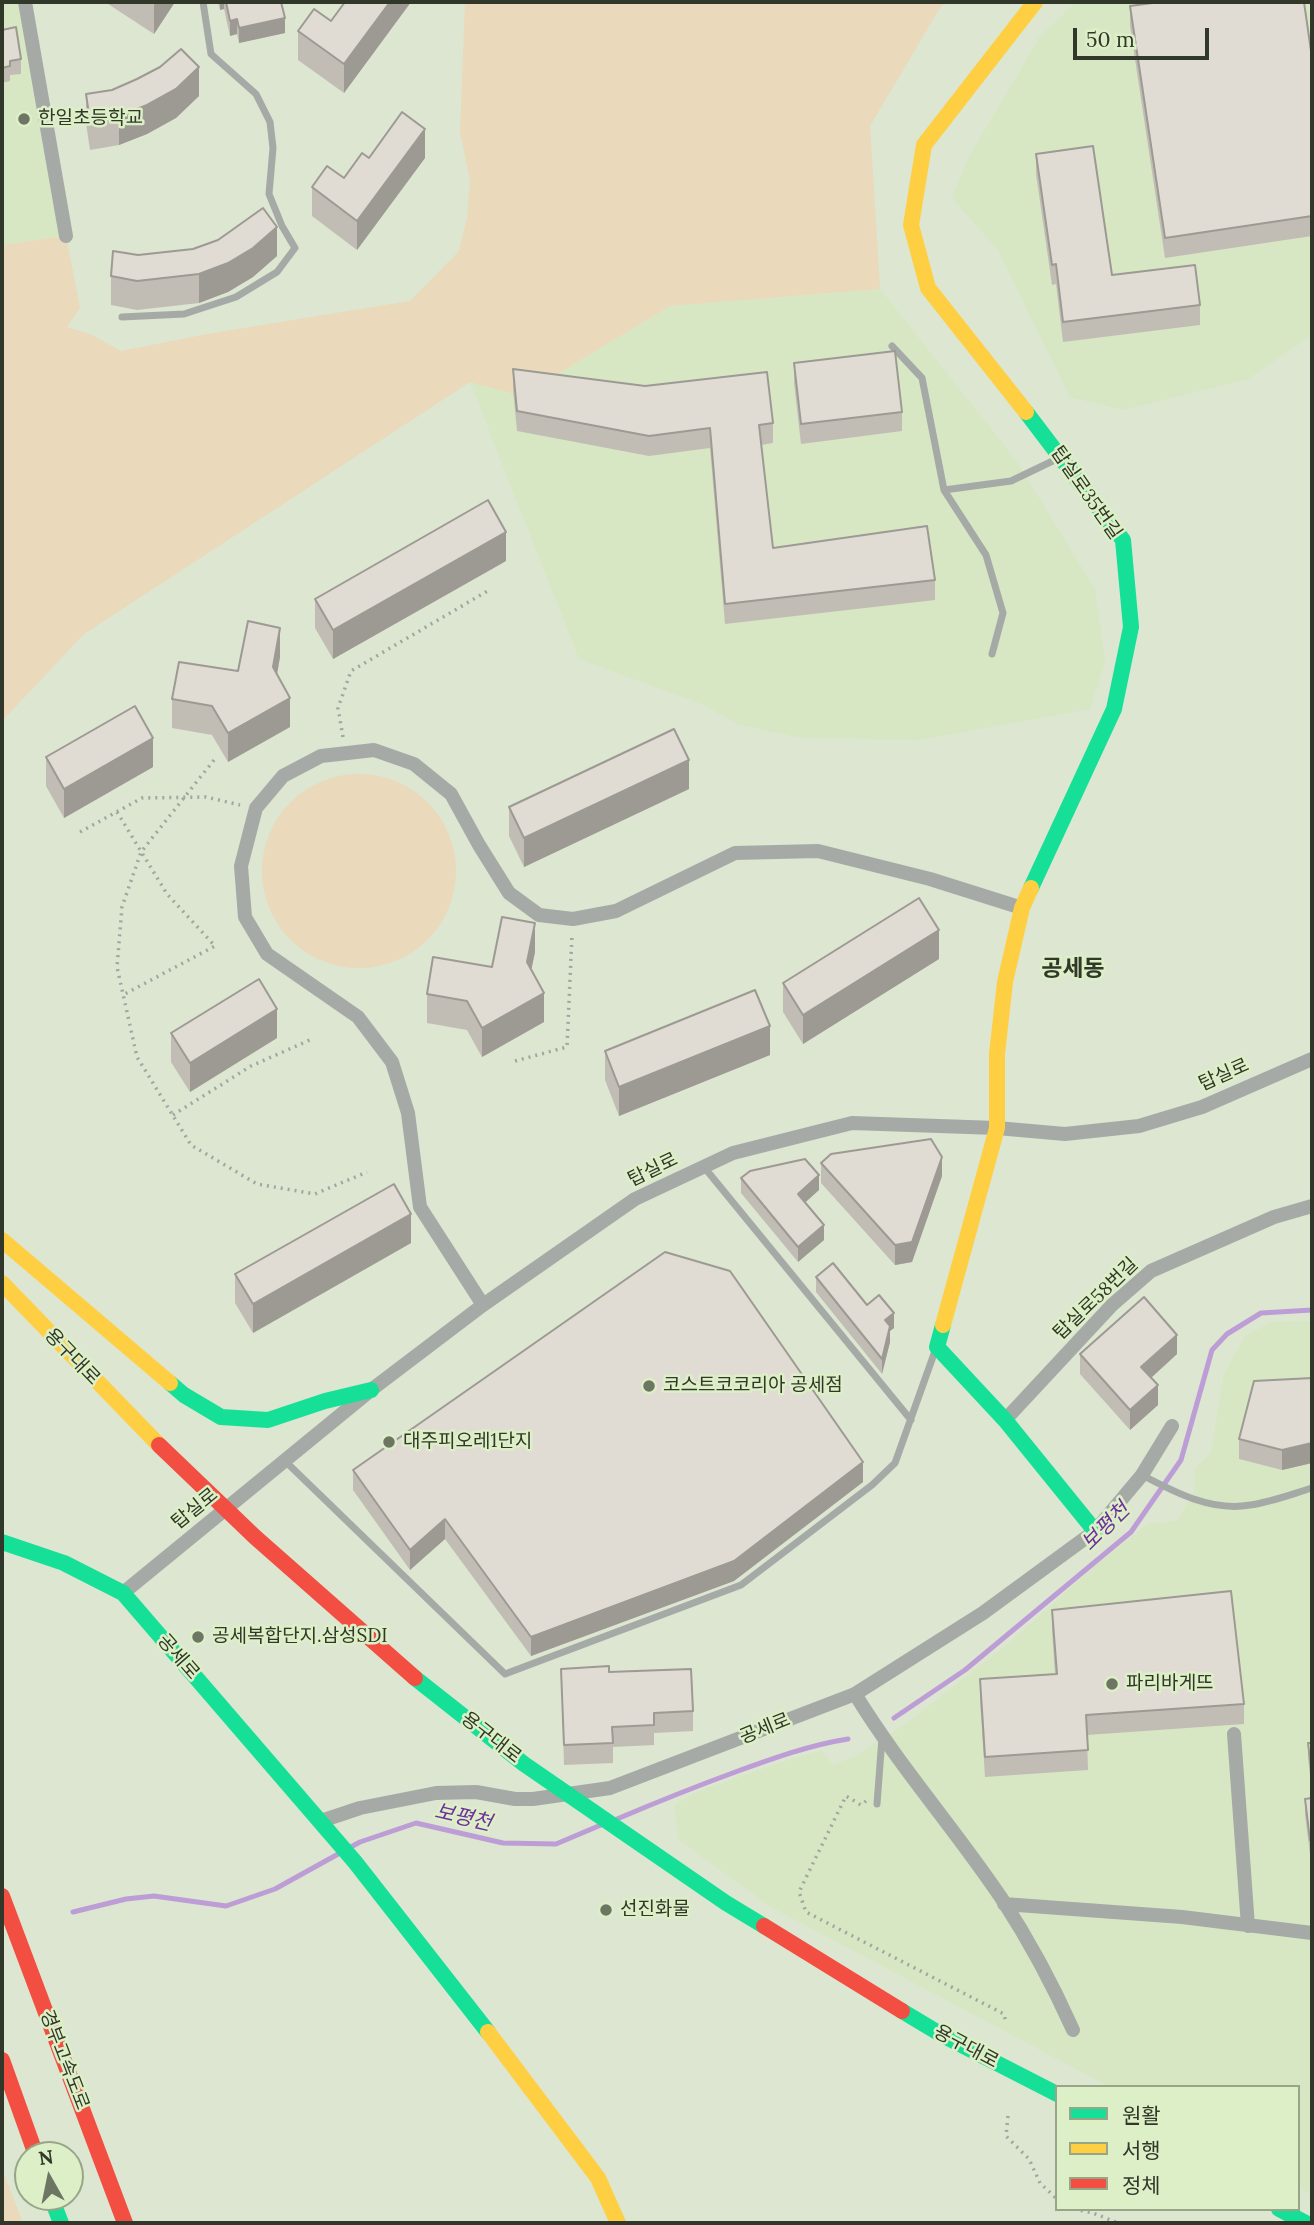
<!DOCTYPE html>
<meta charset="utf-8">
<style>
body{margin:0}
#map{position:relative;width:1314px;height:2225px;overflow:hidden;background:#dce6d0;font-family:Lora,"Noto Sans KR",serif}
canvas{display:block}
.frame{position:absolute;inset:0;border:4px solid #313829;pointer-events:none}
.legend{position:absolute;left:1055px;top:2085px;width:245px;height:126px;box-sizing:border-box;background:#ddefc7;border:2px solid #98a688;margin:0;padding:9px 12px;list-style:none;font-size:21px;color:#313829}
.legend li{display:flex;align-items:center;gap:14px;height:35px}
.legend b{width:35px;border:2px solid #98a688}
.north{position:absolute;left:14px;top:2141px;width:70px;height:70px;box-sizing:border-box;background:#ddefc7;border:2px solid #98a688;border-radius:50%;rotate:351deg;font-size:19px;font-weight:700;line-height:28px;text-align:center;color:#313829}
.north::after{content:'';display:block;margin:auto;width:24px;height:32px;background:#6d7563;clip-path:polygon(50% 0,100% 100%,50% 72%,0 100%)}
.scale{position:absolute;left:1073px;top:28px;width:136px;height:32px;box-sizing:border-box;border:4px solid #313829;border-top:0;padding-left:9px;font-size:21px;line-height:24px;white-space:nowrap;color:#313829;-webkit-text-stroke:5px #ddefc7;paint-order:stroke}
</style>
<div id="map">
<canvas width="1314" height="2225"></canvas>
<div class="frame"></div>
<ul class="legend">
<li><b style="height:9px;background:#16e098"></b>원활</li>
<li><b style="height:9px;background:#ffcf43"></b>서행</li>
<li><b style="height:9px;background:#f24e42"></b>정체</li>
</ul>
<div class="north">N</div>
<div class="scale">50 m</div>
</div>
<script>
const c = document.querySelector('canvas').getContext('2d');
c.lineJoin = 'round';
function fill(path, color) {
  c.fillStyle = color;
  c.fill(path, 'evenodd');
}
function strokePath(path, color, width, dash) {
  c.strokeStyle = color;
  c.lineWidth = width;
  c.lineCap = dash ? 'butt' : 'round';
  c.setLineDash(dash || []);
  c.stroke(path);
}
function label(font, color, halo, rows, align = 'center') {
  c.font = font + ' Lora,"Noto Sans KR",serif';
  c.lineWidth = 5;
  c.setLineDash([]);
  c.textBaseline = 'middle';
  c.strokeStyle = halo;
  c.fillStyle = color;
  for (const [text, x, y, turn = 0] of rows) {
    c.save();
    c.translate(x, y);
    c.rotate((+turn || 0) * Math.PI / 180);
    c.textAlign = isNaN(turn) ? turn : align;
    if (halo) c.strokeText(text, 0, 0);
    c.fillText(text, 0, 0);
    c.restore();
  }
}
fill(new Path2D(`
 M2,2H25L66,236L2,245Z
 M1076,2H1312V335L1248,379L1123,410L1070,397L998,250L952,198L970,155L1039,38Z
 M880,289L1015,459L1095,589L1105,661L1090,709L919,740L801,738L737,724L704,705L579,659L470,382L521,396L670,306Z
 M1312,1321V2195L1298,2187V2087H1110L771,1907L679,1840L674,1805L699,1791L794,1758L822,1751L833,1765L855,1756L907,1723L1015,1638L1093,1567L1148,1524L1177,1521L1194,1492L1195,1468L1211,1453L1224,1373L1246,1335L1272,1322Z`), '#d7e7c4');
fill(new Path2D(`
 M465,2H947L941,6L870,126L880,289L670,306L521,396L470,382L84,634L2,721V245L66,236L80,308L67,327L92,335L121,351L213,333L410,301L459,251L467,218L470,180L460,132Z
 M262 871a97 97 0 1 1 194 0a97 97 0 1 1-194 0Z
 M2,2169L23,2223H2Z`), '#ead9ba');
strokePath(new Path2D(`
 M894,1718L965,1670L1131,1532L1181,1460L1212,1350L1227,1334L1261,1313L1312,1310
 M617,1819C657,1802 697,1786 738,1771C774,1758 810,1745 848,1739
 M349,1848L360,1842L416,1823L503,1843L556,1844L601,1825
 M73,1912L126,1899L154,1896L226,1906L275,1889L340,1853`), '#bc9dd6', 5);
strokePath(new Path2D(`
 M343,737L338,708L351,671L491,589
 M214,760L141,852L122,907L117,967L137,1057L191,1145L257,1184L315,1194L367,1172
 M117,812L167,894L215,946L123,995
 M80,832L142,798L206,797L240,805
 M515,1061L567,1047L572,935
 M173,1115L251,1066L312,1039
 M866,1801L861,1805L846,1796L799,1892L806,1912L1004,2014L1006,2023
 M1008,2116L1006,2136L1029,2159L1040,2183L1057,2199
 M1074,2209L1093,2213L1118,2223`), '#a0a6a0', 3.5, [2, 5]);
strokePath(new Path2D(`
 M122,317L184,314L236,297L277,272L295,248L282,226L269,194L273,148L270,122L256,94L211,54L203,2
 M892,346L922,378L944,490L986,555L1003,613L992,654
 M944,490L1011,481L1061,457
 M704,1167L911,1420
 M285,1461L505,1674L741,1585L872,1485L895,1463L935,1351
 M1142,1475C1174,1492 1212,1512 1250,1505C1271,1502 1292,1494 1312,1488
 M877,1804L882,1738`), '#a5aaa7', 7);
strokePath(new Path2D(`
 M25,2L66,236
 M483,1305L420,1207L408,1113L392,1062L358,1017L267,954L245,917L241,866L256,808L283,776L321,756L374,750L414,764L451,794L479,845L509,893L539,915L573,919L616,911L735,853L818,851L930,879L1022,908
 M1005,1420L1112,1305L1151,1271L1274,1217L1312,1206
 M123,1593L371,1390L483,1305L635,1199L733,1153L852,1123L997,1128L1065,1134L1139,1126L1202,1107L1312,1059
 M855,1694C899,1766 955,1829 1002,1899C1030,1942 1052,1983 1073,2030
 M1234,1734L1248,1926
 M321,1821L360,1808L436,1793L476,1792L515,1799H533L610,1788L855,1694L983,1613L1095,1531L1142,1475L1172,1426
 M1004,1904L1182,1917L1312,1933`), '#a5aaa7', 14);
strokePath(new Path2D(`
 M1026,412L1123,540L1131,627L1114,709L1031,888
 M943,1325L937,1347L1005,1420L1095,1531
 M170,1383L184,1395L221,1417L268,1420L325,1401L371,1390
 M2,1542L64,1563L123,1593L355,1862L488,2032
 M415,1678L524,1764L726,1903L764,1926
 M902,2011L942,2035L1057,2094
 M51,2197L61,2223
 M1279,2209L1306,2223`), '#16e098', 16);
strokePath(new Path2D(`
 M1026,412L928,288L911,225L924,145L1035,2
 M2,1240L170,1383
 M2,1283L159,1445
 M943,1325L997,1128V1054L1005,982L1022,908L1031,888
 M488,2032L598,2178L618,2223`), '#ffcf43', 16);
strokePath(new Path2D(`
 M159,1445L255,1537L415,1678
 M2,1896L125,2223
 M764,1926L902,2011
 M2,2060L36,2155`), '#f24e42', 16);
fill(new Path2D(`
 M105,2H175L154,34Z
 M218,2H281L285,33L239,43L237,34L230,36L224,9L220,10Z
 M345,2H411L344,93L298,60V31L331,21Z
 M1130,6L1312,58V236L1165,258L1130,26Z
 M2,30L21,59V74L10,75V81L2,83Z
 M86,94L199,96L176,118L147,134L119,145L90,150L86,123Z
 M1036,154L1112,275L1200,305V325L1063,342L1056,284L1052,285L1036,174Z
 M369,158H425L357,250L312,216V187L344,178Z
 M138,255L277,256L253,277L228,292L199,303L137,310L111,305V276Z
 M794,363L902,412V431L801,444L794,383Z
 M513,369L773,423V443L761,445L773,548L935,580V600L725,624L710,448L649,456L517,431L513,389Z
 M506,561L333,659L315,628V599Z
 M280,657L277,675L290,727L228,762L212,735L172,728V699L238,671Z
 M46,757L153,767L64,818L46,786Z
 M689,789L524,867L509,836V807Z
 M535,952L531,970L544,1022L482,1057L467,1030L427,1023V994L492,967Z
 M939,959L803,1044L783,1012V983Z
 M171,1033L277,1038L190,1092L171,1062Z
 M605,1051L770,1055L619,1116L605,1080Z
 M821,1163L942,1176L912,1262L895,1265L821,1183Z
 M741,1178L819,1190L805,1202L824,1240L798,1262L741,1193Z
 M411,1243L253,1333L235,1303V1274Z
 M816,1277L867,1305L894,1328L890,1331V1342L882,1374L816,1292Z
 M1080,1354H1177L1151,1378L1158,1405L1130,1430L1080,1374Z
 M1312,1378V1463L1282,1470L1239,1459V1439Z
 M353,1470L863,1482L734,1581L531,1656L445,1539L410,1570L353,1490Z
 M1052,1610L1244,1704V1724L1087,1735L1088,1770L985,1777L980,1699V1679L1055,1674L1052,1630Z
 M561,1669L609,1672L693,1711V1731L654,1733V1745L613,1747V1763L564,1765Z
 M1308,1743H1312V1793L1308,1758Z
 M1312,1798V1854L1310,1855L1305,1814V1799Z`), '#c1bdb5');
fill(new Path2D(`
 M156,2H175L154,34V5Z
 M220,2H224V9L220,10Z
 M390,2H411L344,93V64Z
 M285,18V33L239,43V28Z
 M237,19V34L230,36V21Z
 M199,67V96L176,118L147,134L119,145V116Z
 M425,129V158L357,250V221Z
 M277,227V256L253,277L228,292L199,303V274Z
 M506,532V561L333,659V630Z
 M280,628V657L273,696V667Z
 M290,698V727L228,762V733Z
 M153,738V767L64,818V789Z
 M689,760V789L524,867V838Z
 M535,923V952L527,991V962Z
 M939,930V959L803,1044V1015Z
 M544,993V1022L482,1057V1028Z
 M277,1009V1038L190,1092V1063Z
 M770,1026V1055L619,1116V1087Z
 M942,1157V1176L912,1262L895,1265V1245Z
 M819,1175V1190L798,1209V1194Z
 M411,1214V1243L253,1333V1304Z
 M824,1225V1240L798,1262V1247Z
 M894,1313V1328L890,1331V1342L882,1374V1359L885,1320Z
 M1177,1335V1354L1141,1387V1367Z
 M1158,1385V1405L1130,1430V1410Z
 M1312,1443V1463L1282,1470V1450Z
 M863,1462V1482L734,1581L531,1656V1637Z
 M445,1519V1539L410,1570V1550Z`), '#9d9a94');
const building = new Path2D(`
 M226,2H281L285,18L239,28L237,19L230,21Z
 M345,2H390L344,64L298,31L314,9L331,21Z
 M1160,2H1304L1312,58V216L1165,238L1130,6Z
 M16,27L21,59L10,61V66L2,68V30Z
 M181,49L199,67L176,89L147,105L119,116L90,121L86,94L112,90L137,79L160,67Z
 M402,112L425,129L357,221L312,187L327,166L344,178L362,153L369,158Z
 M1093,146L1112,275L1195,265L1200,305L1063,322L1056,264L1052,265L1036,154Z
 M263,208L277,227L253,248L228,263L199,274L137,281L111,276L113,251L138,255L193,249L218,240Z
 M895,351L902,412L801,424L794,363Z
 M513,369L645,386L767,372L773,423L759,425L773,548L927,526L935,580L725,604L710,428L649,436L517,411Z
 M488,500L506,532L333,630L315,599Z
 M248,621L280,628L273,667L290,698L228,733L212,706L172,699L179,662L238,671Z
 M135,706L153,738L64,789L46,757Z
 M674,729L689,760L524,838L509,807Z
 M919,898L939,930L803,1015L783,983Z
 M502,917L535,923L527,962L544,993L482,1028L467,1001L427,994L433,957L492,967Z
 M259,979L277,1009L190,1063L171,1033Z
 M755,990L770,1026L619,1087L605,1051Z
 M931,1139L942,1157L912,1242L895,1245L821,1163L831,1154Z
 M805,1159L819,1175L798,1194L824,1225L798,1247L741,1178L750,1171Z
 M394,1184L411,1214L253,1304L235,1274Z
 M665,1252L730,1271L863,1462L734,1561L531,1637L445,1519L410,1550L353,1470Z
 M833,1263L867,1305L879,1295L894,1313L885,1320L890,1326L882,1359L816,1277Z
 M1144,1297L1177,1335L1141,1367L1158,1385L1130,1410L1080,1354Z
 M1312,1378V1443L1282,1450L1239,1439L1254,1381Z
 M1231,1591L1244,1704L1086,1715L1088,1750L985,1757L980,1679L1057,1674L1052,1610Z
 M609,1666V1672L691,1669L693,1711L654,1713V1725L612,1727L613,1743L564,1745L561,1669Z
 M1308,1743H1312V1778Z
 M1312,1798V1839L1310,1840L1305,1799Z`);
fill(building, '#e0dcd3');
strokePath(building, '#9d9a94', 2);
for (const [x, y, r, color] of [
 [24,119,7,"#6d7563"],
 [649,1386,7,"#6d7563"],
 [389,1442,7,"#6d7563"],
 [198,1637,7,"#6d7563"],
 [1112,1684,7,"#6d7563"],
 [606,1910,7,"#6d7563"]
]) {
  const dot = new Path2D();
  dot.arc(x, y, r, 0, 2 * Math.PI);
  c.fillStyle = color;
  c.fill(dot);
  strokePath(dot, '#ddefc7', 2.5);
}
label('19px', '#313829', '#ddefc7', [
 ["한일초등학교",38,119],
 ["코스트코코리아 공세점",663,1386],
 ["대주피오레1단지",403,1442],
 ["공세복합단지.삼성SDI",212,1637],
 ["파리바게뜨",1126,1684],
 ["선진화물",620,1910]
], 'left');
label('19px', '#313829', '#ddefc7', [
 ["탑실로35번길",1086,493,55],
 ["탑실로",1224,1075,-24],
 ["탑실로",653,1170,-26],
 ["탑실로58번길",1096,1299,-44],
 ["용구대로",72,1357,46],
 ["탑실로",195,1509,-39],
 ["공세로",178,1657,49],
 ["공세로",765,1729,-22],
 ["용구대로",491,1738,38],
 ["용구대로",966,2047,28],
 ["경부고속도로",64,2060,69]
]);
label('italic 21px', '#6e309c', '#ddefc7', [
 ["보평천",1106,1527,-45],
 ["보평천",463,1818,13]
]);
label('bold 23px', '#313829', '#ddefc7', [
 ["공세동",1073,969]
]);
</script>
